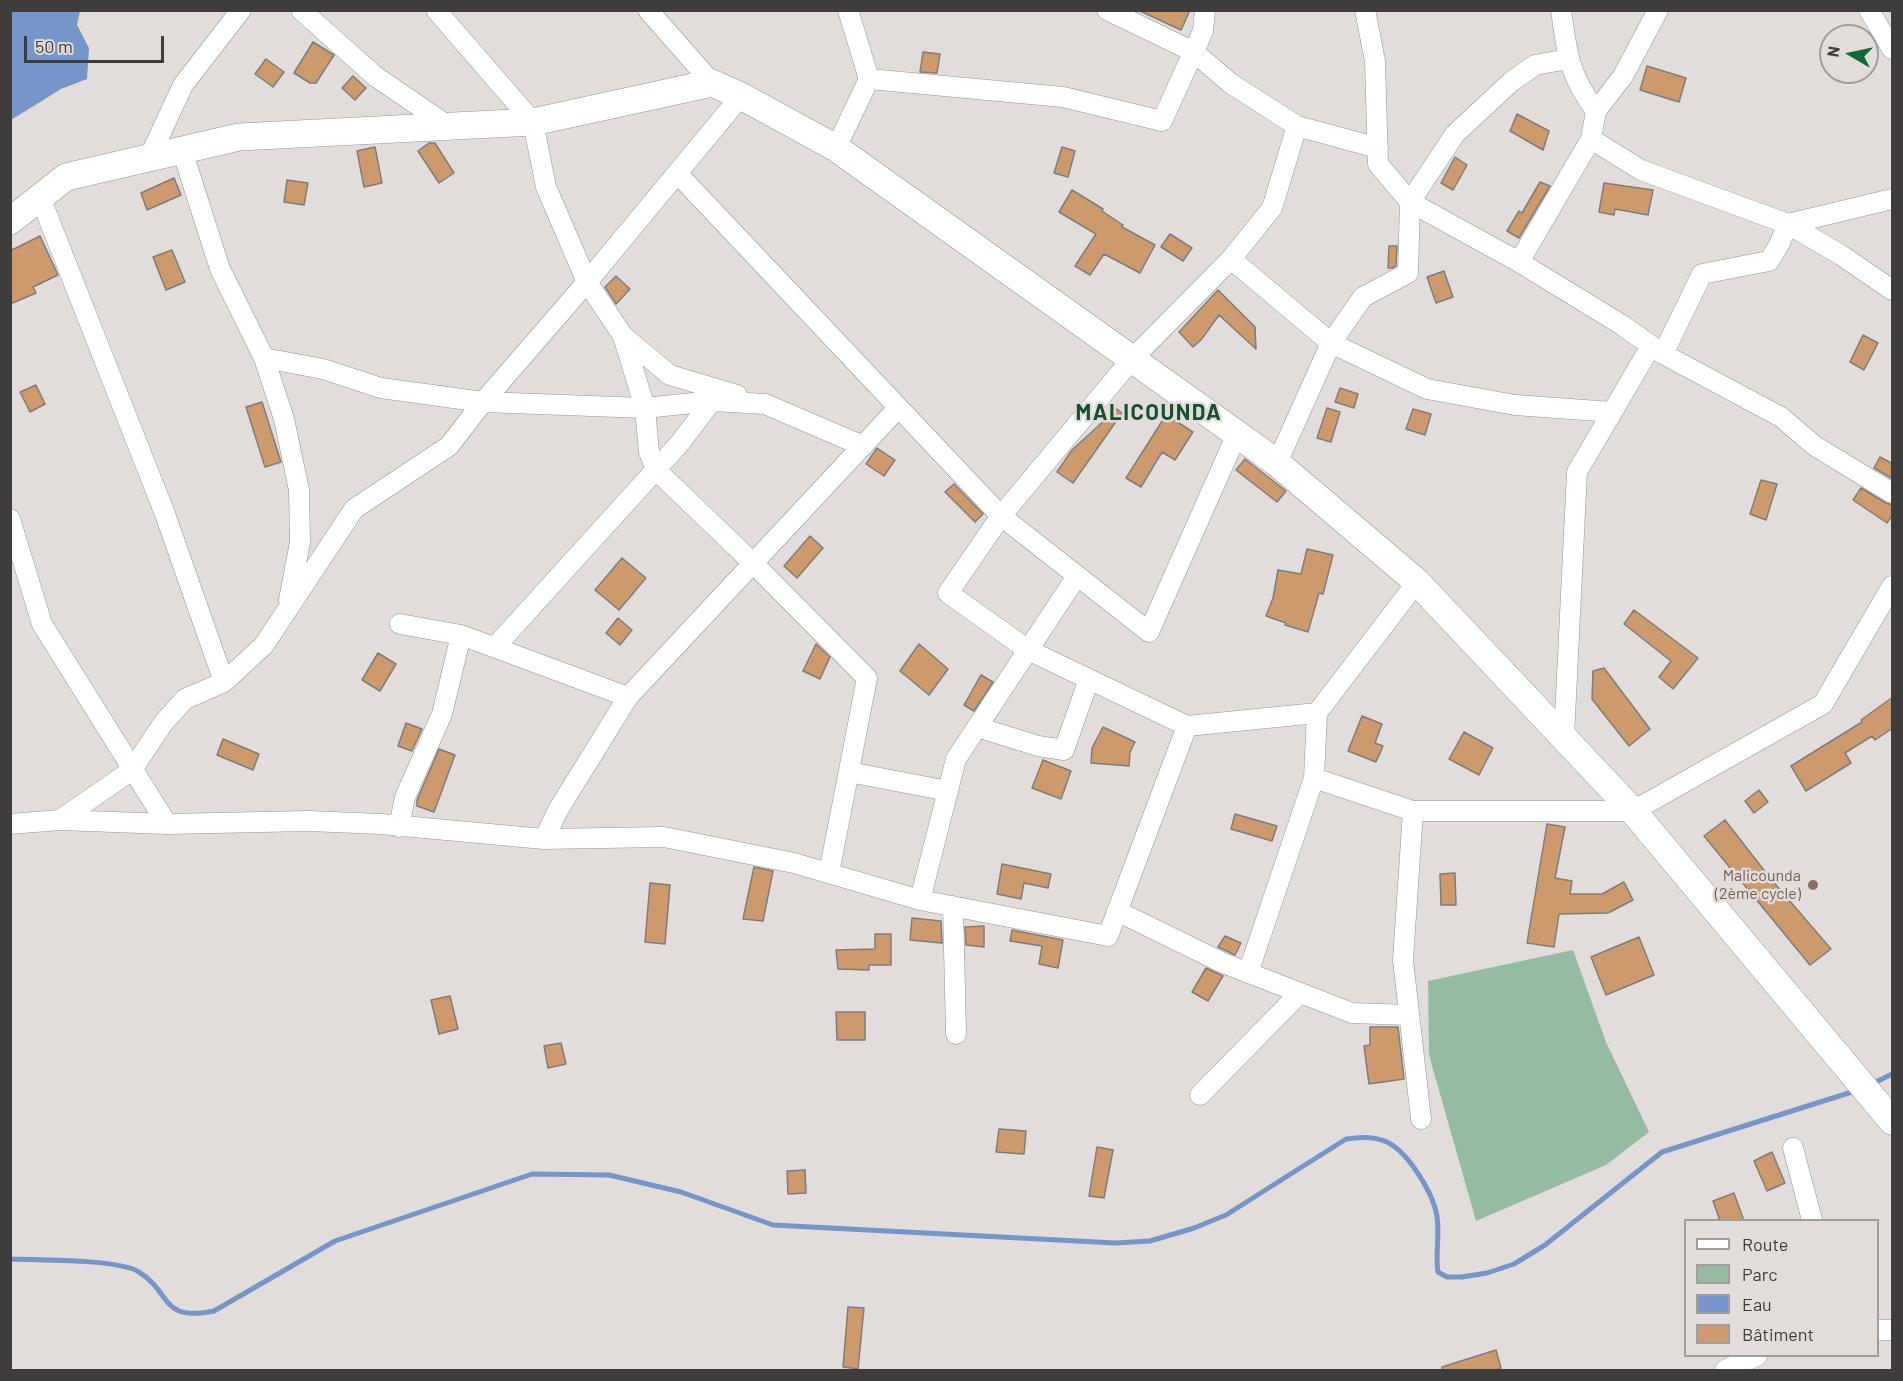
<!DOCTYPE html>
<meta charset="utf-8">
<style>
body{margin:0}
#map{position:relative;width:1903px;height:1381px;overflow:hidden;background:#e2ddda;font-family:Barlow,sans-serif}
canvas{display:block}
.frame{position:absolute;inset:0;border:12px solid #3e3d3b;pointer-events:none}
.legend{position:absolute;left:1684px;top:1219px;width:195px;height:138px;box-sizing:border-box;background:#e2ddda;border:2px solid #a09d9a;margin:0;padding:8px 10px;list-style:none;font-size:18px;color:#3e3d3b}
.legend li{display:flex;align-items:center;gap:12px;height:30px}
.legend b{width:30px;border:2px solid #a09d9a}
.north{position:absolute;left:1819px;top:24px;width:60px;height:60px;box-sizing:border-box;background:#e2ddda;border:2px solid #a09d9a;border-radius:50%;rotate:279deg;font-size:16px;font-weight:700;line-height:24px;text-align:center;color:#3e3d3b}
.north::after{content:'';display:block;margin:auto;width:21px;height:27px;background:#12693b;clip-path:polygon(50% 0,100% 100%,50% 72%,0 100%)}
.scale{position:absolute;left:24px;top:36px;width:140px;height:27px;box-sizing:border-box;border:3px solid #3e3d3b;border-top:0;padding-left:8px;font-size:18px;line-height:21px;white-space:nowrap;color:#3e3d3b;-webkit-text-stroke:4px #e2ddda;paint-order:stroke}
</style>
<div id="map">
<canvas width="1903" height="1381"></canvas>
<div class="frame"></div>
<ul class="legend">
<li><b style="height:8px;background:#fff"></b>Route</li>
<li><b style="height:16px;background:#95bca2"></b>Parc</li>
<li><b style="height:16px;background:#7695c9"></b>Eau</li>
<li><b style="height:16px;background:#cc9a6d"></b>Bâtiment</li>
</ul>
<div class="north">N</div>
<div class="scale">50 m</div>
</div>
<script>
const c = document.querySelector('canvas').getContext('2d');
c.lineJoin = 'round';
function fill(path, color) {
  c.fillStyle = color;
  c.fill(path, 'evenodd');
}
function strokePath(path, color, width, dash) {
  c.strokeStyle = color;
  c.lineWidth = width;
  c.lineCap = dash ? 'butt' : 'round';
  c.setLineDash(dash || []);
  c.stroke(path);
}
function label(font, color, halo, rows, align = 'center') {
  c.font = font + ' Barlow,sans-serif';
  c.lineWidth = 5;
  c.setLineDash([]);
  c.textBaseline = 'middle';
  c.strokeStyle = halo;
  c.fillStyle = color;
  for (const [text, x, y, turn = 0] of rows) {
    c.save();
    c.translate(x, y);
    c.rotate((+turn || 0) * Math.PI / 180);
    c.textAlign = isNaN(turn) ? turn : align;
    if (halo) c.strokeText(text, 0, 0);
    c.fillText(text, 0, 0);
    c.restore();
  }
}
fill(new Path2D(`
 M1573,950L1606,1042L1649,1132L1606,1165L1476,1221L1429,1055L1428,981Z`), '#95bca2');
fill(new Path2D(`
 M11,10L80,11L77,25L89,48L87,79L61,89L11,120Z`), '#7695c9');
strokePath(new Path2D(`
 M1872,1084L1892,1074
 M10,1259C38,1260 119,1259 139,1272C173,1293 159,1322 214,1311L335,1241L532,1174L609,1175L681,1192L773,1225L1115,1243L1150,1241L1194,1228L1226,1215L1346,1139C1360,1137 1373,1136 1387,1142C1408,1152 1434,1194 1437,1217C1440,1235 1435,1254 1438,1272L1447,1277H1462L1487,1273L1514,1264L1545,1245L1662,1152L1855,1091`), '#7695c9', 5);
const building = new Path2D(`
 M1138,10H1190L1181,30Z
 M313,42L334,55L316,83H310L294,73Z
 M923,52L940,54L937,73L920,72Z
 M266,59L284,72L273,87L255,74Z
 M1647,66L1686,78L1679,102L1640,90Z
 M353,76L366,88L355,100L342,88Z
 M1517,114L1549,131L1543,150L1510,131Z
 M429,143H435L454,173L439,183L418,151Z
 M375,147L382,183L364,187L357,151Z
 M1062,147L1075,151L1068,177L1054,173Z
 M1455,157L1467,165L1453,190L1441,183Z
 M174,178L181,195L147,210L141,193Z
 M287,180L308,183L304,205L284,202Z
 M1540,182L1550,186L1519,238L1507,231L1519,211L1522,213Z
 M1604,183L1653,190L1648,215L1615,209L1614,215L1599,212Z
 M1072,190L1103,209L1102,211L1123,225L1122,227L1155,245L1140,273L1104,254L1090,275L1075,266L1096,234L1059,212Z
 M1170,234L1192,248L1183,261L1161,247Z
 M40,236L58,275L33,287L36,293L10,304V251Z
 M1389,246H1397L1396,266L1392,268H1388Z
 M172,250L185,282L166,290L153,257Z
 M1444,271L1453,297L1436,303L1427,277Z
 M616,276L630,289L616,304L605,287Z
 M1218,290L1255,327L1256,349L1219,315L1201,340L1193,347L1179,332Z
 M1863,335L1878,343L1864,370L1850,362Z
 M36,385L45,404L30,412L20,392Z
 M1340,388L1358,394L1354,408L1335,402Z
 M262,402L281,462L265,467L246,407Z
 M1327,408L1340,412L1331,442L1317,438Z
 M1117,409L1122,413L1073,483L1057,472L1072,450Z
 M1413,409L1431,414L1425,435L1406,429Z
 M1166,415L1193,432L1175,460L1162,452L1141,487L1126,478Z
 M877,448L895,460L884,476L866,464Z
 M1880,457L1893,464V479L1874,468Z
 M1245,459L1286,491L1277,502L1236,470Z
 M1761,480L1777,484L1766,520L1750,514Z
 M954,484L983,514L975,522L945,492Z
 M1861,488L1886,503L1893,505V514L1887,523L1853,500Z
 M810,536L823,548L797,578L784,566Z
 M1307,549L1333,555L1323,594L1319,593L1308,632L1285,625L1286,623L1266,616L1273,598L1278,570L1301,574Z
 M622,558L646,578L619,610L595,590Z
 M1634,610L1698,658L1673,689L1659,677L1671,661L1624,624Z
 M618,618L632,630L620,645L606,633Z
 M816,644L830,657L820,679L803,671Z
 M919,644L948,669L929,695L900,671Z
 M378,653L396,664L380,691L362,680Z
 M1604,668L1650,729L1629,746L1592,699L1593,671Z
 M981,675L993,682L974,711L964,705Z
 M1893,697V728L1875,740L1872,736L1845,753L1851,763L1806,791L1791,766L1862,722L1861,720Z
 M1362,716L1382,724L1375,743L1383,746L1376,762L1348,751Z
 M406,723L422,729L412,751L398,746Z
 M1103,727L1135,742L1130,752L1129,766L1091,763L1092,748Z
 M1464,732L1493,748L1479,775L1449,759Z
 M223,739L259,754L253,770L217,755Z
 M439,749L455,755L434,812L417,806V800Z
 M1043,760L1071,771L1061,799L1032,788Z
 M1759,790L1768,802L1754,813L1745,801Z
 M1235,814L1277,826L1272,841L1231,829Z
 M1725,820L1770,878L1831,949L1810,965L1704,836Z
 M1547,824L1565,827L1555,878L1572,881L1570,894H1602L1624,882L1633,900L1608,913L1559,914L1554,947L1527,943Z
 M1002,864L1051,874L1048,888L1024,883L1021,899L997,894Z
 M754,867L773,871L763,921L743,919Z
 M1455,873L1456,905H1441L1440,874Z
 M650,883L670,885L665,944L645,942Z
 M912,918L941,921L942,943L910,940Z
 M984,926V947L966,945L965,927Z
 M1012,930L1063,940L1058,968L1039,964L1042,946L1010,941Z
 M875,934H891V965H869V970L838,969L836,950L875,949Z
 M1225,936L1241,943L1235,955L1218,947Z
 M1639,937L1654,975L1606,995L1591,957Z
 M1206,968L1223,976L1208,1001L1192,992Z
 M450,996L458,1029L439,1034L431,1000Z
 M836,1012H865V1040H837Z
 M1370,1027H1398L1404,1079L1369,1084L1364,1046L1370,1045Z
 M561,1043L566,1064L548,1068L544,1046Z
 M999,1129L1026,1131L1024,1154L996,1152Z
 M1097,1147L1113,1150L1104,1198L1089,1196Z
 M1772,1152L1785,1183L1767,1191L1754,1161Z
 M805,1170L806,1193L788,1194L787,1171Z
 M1734,1193L1744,1221H1720L1713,1201Z
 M848,1307L864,1308L858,1369L843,1367Z
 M1496,1350L1501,1368L1492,1371H1442V1367Z`);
fill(building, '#cc9a6d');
strokePath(building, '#807d79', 1.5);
const street = new Path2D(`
 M301,10L375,76L448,126
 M436,10L533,122L546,187L587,282L623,336L670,375L737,395
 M648,10L712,83
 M1107,10L1194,52L1230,83L1297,126L1378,148
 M1365,10L1375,61L1378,164L1410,202L1519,262L1622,325L1663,354L1781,417L1815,446L1892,493
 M1561,10C1567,54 1569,75 1596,111
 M1869,10L1892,49
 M869,79L1063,97L1162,121L1203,31L1205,10
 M1297,126L1272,208L1231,259L1132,359L1001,516L948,593L1028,650L1187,726L1317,713L1417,582
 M1591,139L1641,170L1788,224L1841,255L1892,290
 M836,148L869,79L848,10
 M182,150L220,269L264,358L284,419L299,490L300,542L289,600
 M149,158L183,85L241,10
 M677,173L1001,516L1149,632L1237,434
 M40,197L165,514L224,682
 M1788,224L1892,199
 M1231,259L1331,343L1427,389L1515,405L1612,412
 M1519,262L1591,139L1596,111L1623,76L1658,10
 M623,336L645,408L649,452L656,470L753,563L867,678L829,873
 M1663,354L1702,274L1769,261L1779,245L1788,224
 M264,358L323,369L381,388L483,402L645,408L712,401L765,404L863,446
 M1277,463L1331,343L1363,297L1408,273L1410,202L1455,134L1511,82L1535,65L1568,59
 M10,519L42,624L167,824
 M400,624L461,635L628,697
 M495,647L680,443L717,394
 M977,727L1038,746L1064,750L1089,679
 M1564,737L1577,472L1651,346
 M849,772L948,791
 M1314,778L1413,811H1633L1823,704L1892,586
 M1413,811L1403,960L1421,1119
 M60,820L132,770L164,722L185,699L224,682L264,645L354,509L449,446L483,402L587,282L741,96
 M10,824L60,820L167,824L309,821L381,824L544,839L664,837L794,863L920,900L1108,936L1187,726
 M399,827L405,797L442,714L461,635
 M544,839L558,810L628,697L898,408
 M920,900L956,759L1077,576
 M953,906L956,1034
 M1117,911L1223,963L1352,1013L1409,1015
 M1248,973L1314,778L1317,713
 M1200,1095L1300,993
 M1793,1148L1812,1220
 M1878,1330H1892
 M1725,1370L1757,1356`);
const secondary = new Path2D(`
 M10,221L66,177L239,137L533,122L712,83L741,96L836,148L1237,434L1277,463L1417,582L1633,811L1892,1121`);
strokePath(street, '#96928f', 21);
strokePath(secondary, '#96928f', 28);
strokePath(street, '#fff', 20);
strokePath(secondary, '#fff', 27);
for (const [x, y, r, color] of [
 [1813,885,6,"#8d6e63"]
]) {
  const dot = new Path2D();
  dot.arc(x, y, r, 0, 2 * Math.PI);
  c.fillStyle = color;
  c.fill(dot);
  strokePath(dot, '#e2ddda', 2);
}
label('16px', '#785e54', '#e2ddda', [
 ["Malicounda",1801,876],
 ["(2ème cycle)",1801,894]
], 'right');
c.letterSpacing = '1.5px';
label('bold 22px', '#195030', '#e2ddda', [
 ["MALICOUNDA",1149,413]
]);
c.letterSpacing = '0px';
</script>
